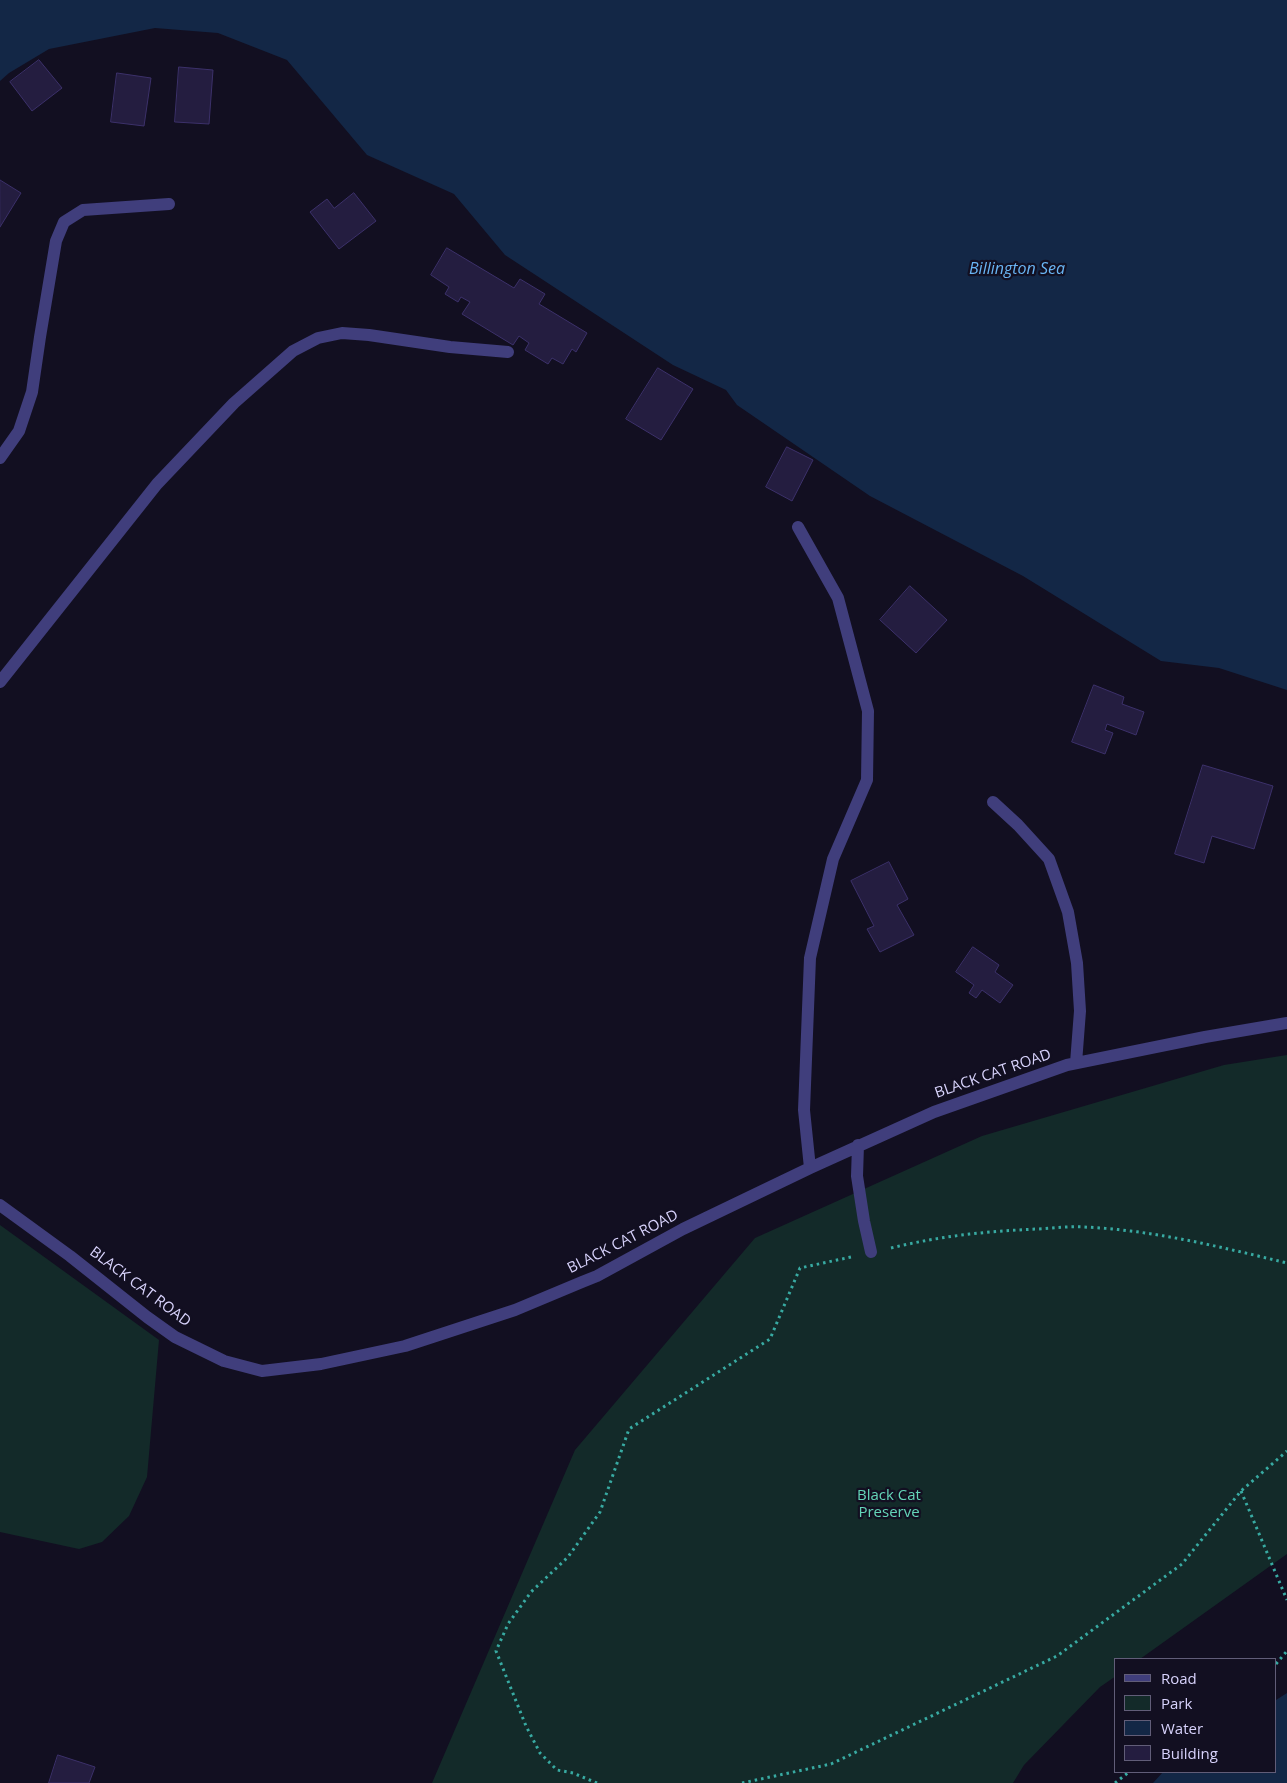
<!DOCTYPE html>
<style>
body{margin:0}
#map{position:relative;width:1287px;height:1783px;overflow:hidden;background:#120f21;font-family:"Open Sans",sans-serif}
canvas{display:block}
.legend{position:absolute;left:1114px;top:1658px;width:162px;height:115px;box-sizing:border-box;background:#120f21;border:1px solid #615d78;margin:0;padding:6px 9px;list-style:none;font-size:15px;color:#d7d2fb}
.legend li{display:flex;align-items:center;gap:10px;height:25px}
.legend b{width:25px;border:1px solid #615d78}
</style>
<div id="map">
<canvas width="1287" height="1783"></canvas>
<ul class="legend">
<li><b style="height:6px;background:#403e7c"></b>Road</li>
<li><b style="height:14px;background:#132a29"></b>Park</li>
<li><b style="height:14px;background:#132746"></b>Water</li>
<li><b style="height:14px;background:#241d40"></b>Building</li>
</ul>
</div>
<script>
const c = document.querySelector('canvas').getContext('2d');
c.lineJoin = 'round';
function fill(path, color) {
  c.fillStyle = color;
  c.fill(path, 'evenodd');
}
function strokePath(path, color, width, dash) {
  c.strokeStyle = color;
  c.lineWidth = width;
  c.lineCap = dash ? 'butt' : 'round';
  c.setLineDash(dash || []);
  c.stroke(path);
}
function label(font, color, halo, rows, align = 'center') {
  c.font = font + ' "Open Sans",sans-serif';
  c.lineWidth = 4.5;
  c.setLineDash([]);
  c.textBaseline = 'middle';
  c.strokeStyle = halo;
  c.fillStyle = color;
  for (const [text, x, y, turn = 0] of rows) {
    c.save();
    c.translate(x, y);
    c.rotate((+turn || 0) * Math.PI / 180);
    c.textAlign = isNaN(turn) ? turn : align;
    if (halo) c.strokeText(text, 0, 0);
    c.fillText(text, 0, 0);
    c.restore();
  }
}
fill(new Path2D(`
 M1287,1055V1554L1140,1659H1116V1676L1100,1687L1024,1765L1013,1783H432L575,1450L755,1238L982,1136L1224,1065Z
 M0,1225L159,1340L147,1477L129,1516L102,1542L79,1549L0,1532Z`), '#132a29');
fill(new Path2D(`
 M0,0H1287V690L1219,668L1161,661L1023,576L870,496L737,405L726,390L673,365L505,255L454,194L367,155L287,60L218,33L155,28L49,49L9,73L0,81Z
 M1287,1693V1783H1153L1163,1772H1276V1700Z`), '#132746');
const building = new Path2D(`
 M39,60L62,88L32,111L10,82Z
 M179,67L213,70L209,124L175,122Z
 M117,73L151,78L144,126L111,122Z
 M0,180L21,193L0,227Z
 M354,193L376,221L339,249L310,212L327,199L334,208Z
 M447,248L514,288L520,279L545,294L539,304L587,333L576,352L572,349L563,364L552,358L548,364L525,350L529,343L519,336L513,345L462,314L470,302L461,297L458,302L445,294L449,287L431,275Z
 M658,368L693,389L661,440L626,419Z
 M787,447L813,460L792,501L766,487Z
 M910,586L947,620L916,653L880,620Z
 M1094,685L1124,697L1122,704L1144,712L1136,735L1107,724L1105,730L1113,733L1105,754L1072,742Z
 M1203,765L1273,786L1254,849L1212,836L1204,863L1175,854Z
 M889,862L908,899L897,905L914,935L880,952L867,929L874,926L851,881Z
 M973,947L999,965L995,972L1013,985L1000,1003L982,990L976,998L969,993L974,985L956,972Z
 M58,1755L95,1767L89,1783H49Z`);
fill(building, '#241d40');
strokePath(building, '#3c316a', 1);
strokePath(new Path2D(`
 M891,1248C940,1236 988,1231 1038,1229C1054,1228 1069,1226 1084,1227C1153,1230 1221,1247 1287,1263
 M1241,1491L1287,1600
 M1276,1664L1287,1651
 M597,1783L573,1773L557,1770L540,1753L526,1726L496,1651L508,1624L531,1592L568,1557L600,1512L629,1429L770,1339L800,1268L851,1257
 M742,1783L831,1764L1057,1656L1182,1564L1241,1491L1287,1451
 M1115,1783L1129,1772`), '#38aaa2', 3, [2.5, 4]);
strokePath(new Path2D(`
 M0,458L19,431L32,392L40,337L56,241L64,222L83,210L169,204
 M798,527L838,598L868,711L867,780L833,859L810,958L804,1110L810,1168
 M0,682L157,484L234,403L293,351L318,338L342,333L369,335L450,347L508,352
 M993,802L1018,825L1049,859L1068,912L1077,963L1080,1011L1076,1063
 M858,1145L857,1176L864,1221L871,1252
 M0,1205L70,1256L147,1317L175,1337L224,1361L262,1371L321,1364L405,1346L515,1310L582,1282L597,1276L683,1229L810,1168L934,1112L1067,1065L1205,1037L1287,1023`), '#403e7c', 12);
label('15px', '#d7d2fb', '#120f21', [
 ["BLACK CAT ROAD",993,1074,-19],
 ["BLACK CAT ROAD",623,1242,-27],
 ["BLACK CAT ROAD",140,1287,37]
]);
label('15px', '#64d5b8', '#120f21', [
 ["Black Cat",889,1496],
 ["Preserve",889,1513]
]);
label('italic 16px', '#69b4f3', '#120f21', [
 ["Billington Sea",1017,269]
]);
</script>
